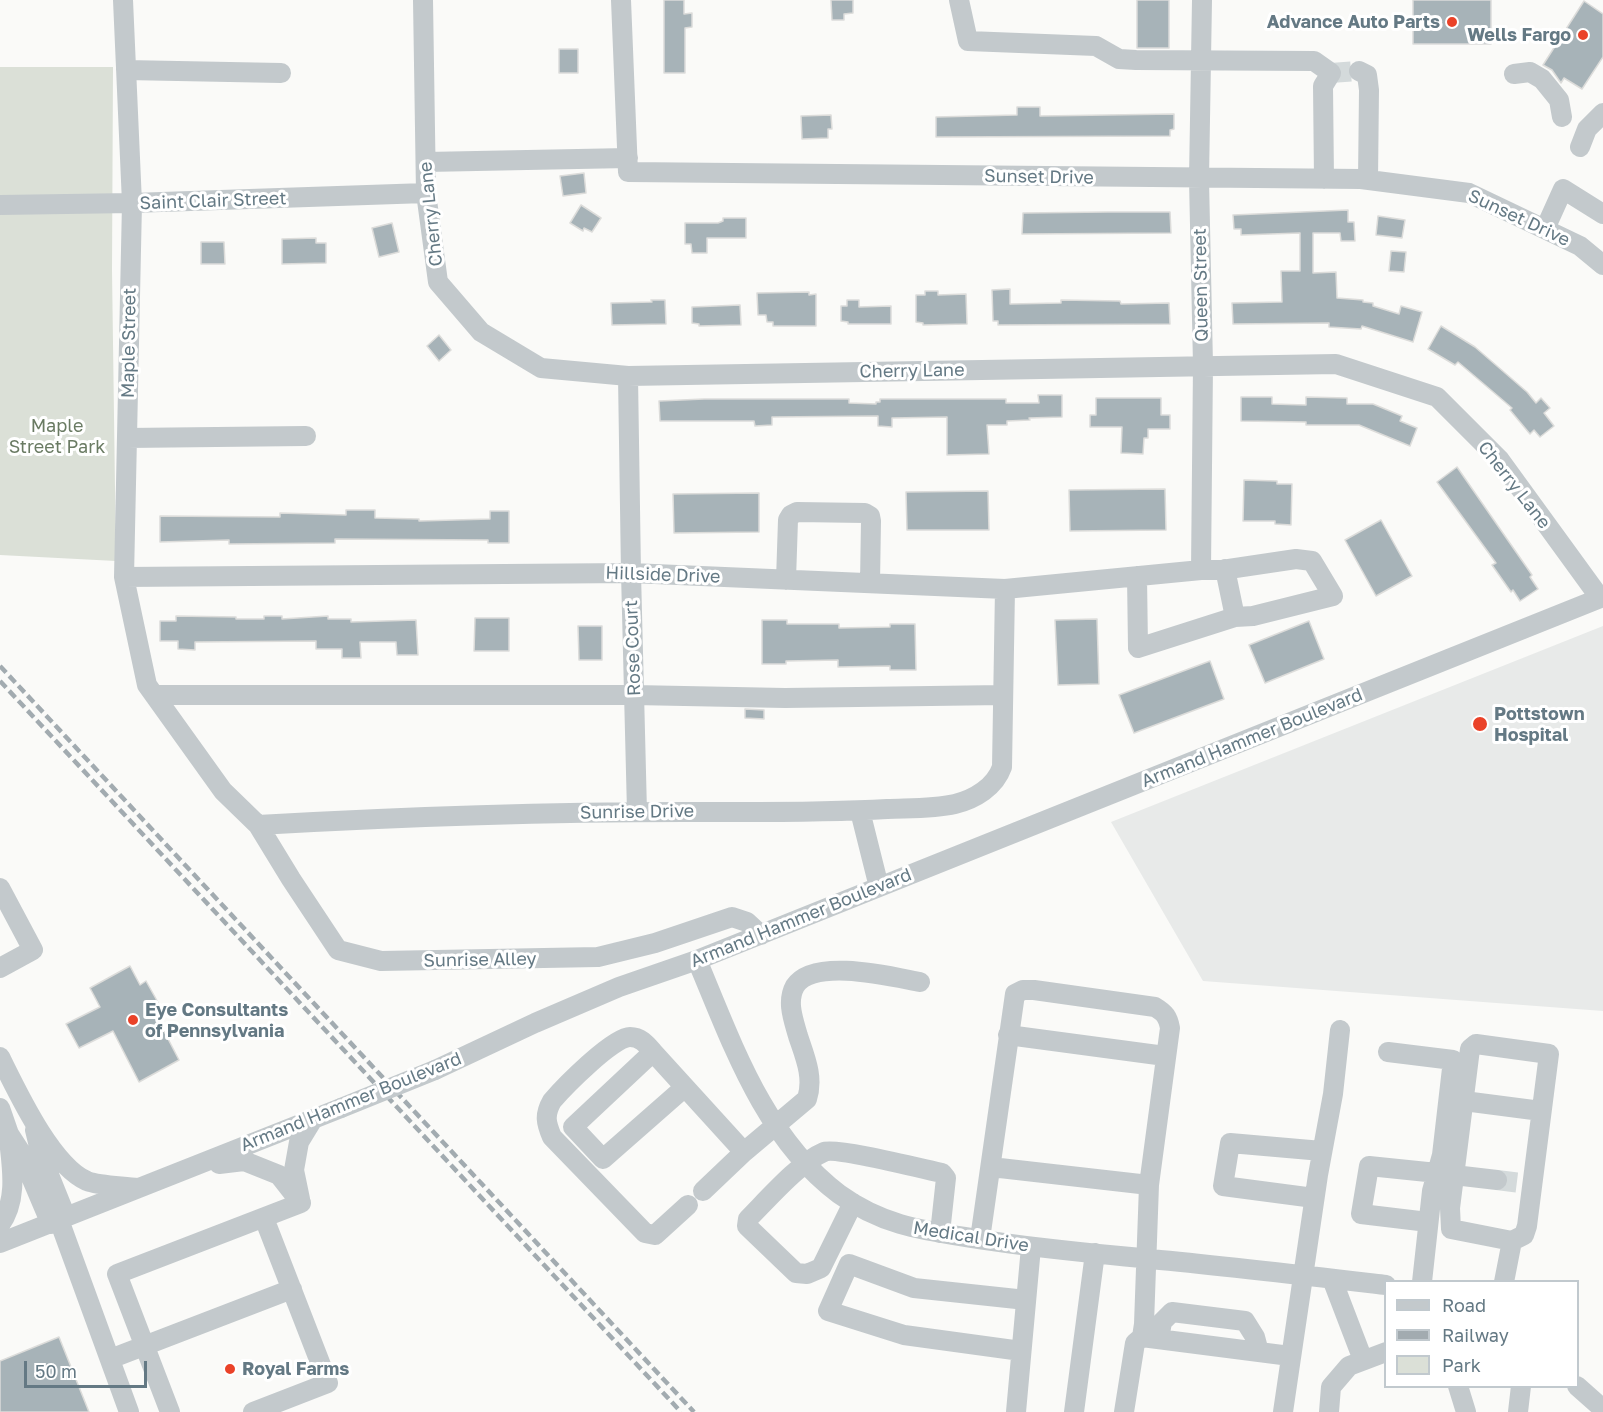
<!DOCTYPE html>
<style>
body{margin:0}
#map{position:relative;width:1603px;height:1412px;overflow:hidden;background:#fafaf8;font-family:"Golos Text",sans-serif}
canvas{display:block}
.legend{position:absolute;left:1384px;top:1280px;width:195px;height:108px;box-sizing:border-box;background:#fff;border:2px solid #c1c9ce;margin:0;padding:8px 10px;list-style:none;font-size:18px;color:#647984}
.legend li{display:flex;align-items:center;gap:12px;height:30px}
.legend b{width:30px;border:2px solid #c1c9ce}
.scale{position:absolute;left:24px;top:1361px;width:123px;height:27px;box-sizing:border-box;border:3px solid #647984;border-top:0;padding-left:8px;font-size:18px;line-height:21px;white-space:nowrap;color:#647984;-webkit-text-stroke:4px #fff;paint-order:stroke}
</style>
<div id="map">
<canvas width="1603" height="1412"></canvas>
<ul class="legend">
<li><b style="height:8px;background:#c3c9cc"></b>Road</li>
<li><b style="height:8px;background:#a2abb0"></b>Railway</li>
<li><b style="height:16px;background:#dbe0d7"></b>Park</li>
</ul>
<div class="scale">50 m</div>
</div>
<script>
const c = document.querySelector('canvas').getContext('2d');
c.lineJoin = 'round';
function fill(path, color) {
  c.fillStyle = color;
  c.fill(path, 'evenodd');
}
function strokePath(path, color, width, dash) {
  c.strokeStyle = color;
  c.lineWidth = width;
  c.lineCap = dash ? 'butt' : 'round';
  c.setLineDash(dash || []);
  c.stroke(path);
}
function label(font, color, halo, rows, align = 'center') {
  c.font = font + ' "Golos Text",sans-serif';
  c.lineWidth = 6;
  c.setLineDash([]);
  c.textBaseline = 'middle';
  c.strokeStyle = halo;
  c.fillStyle = color;
  for (const [text, x, y, turn = 0] of rows) {
    c.save();
    c.translate(x, y);
    c.rotate((+turn || 0) * Math.PI / 180);
    c.textAlign = isNaN(turn) ? turn : align;
    if (halo) c.strokeText(text, 0, 0);
    c.fillText(text, 0, 0);
    c.restore();
  }
}
fill(new Path2D(`
 M1603,626V1011L1203,981L1111,822Z`), '#e8eae9');
fill(new Path2D(`
 M0,67H113L112,270L116,561L0,555Z`), '#dbe0d7');
const building = new Path2D(`
 M664,0H684V14L692,13V27L685,28V73H664Z
 M831,0H853V13L844,14V20H832Z
 M1137,0H1169V48H1137Z
 M1413,0H1491V44H1413Z
 M1584,1L1603,14V57L1582,89L1564,78L1561,83L1552,70L1543,65Z
 M559,49H578V73H559Z
 M1017,107H1040V116L1174,114V129L1170,130V136L936,137V117L1017,115Z
 M831,115L832,129H828V138L802,139L801,116Z
 M584,173L586,193L563,196L560,176Z
 M581,205L601,218L592,232L584,228L583,231L570,223Z
 M1348,210V222H1354L1355,241H1341L1340,233H1313V273L1336,272L1337,298L1363,300V302L1373,303V306L1399,314L1401,306L1422,312L1413,342L1362,326L1361,329L1329,327V323L1233,324L1232,303L1282,302L1281,271H1300V233L1241,235V229H1234L1233,215Z
 M1107,212H1170L1171,233L1022,234L1023,213Z
 M1378,216L1405,220L1402,238L1376,235Z
 M723,218H746V238H707V253H692L691,244H685V223H718L723,221Z
 M392,223L399,252L379,257L372,228Z
 M316,238V243H326V263L282,264V239Z
 M201,242H224L225,264H201Z
 M1391,251L1406,252L1404,272L1389,271Z
 M1010,289V304L1061,303V300L1120,301L1121,304L1169,303L1170,324L998,325V321H993L992,290Z
 M925,291H938V295L966,294L967,324L923,325V323L916,322V295H925Z
 M809,292V295L816,294V326H773V322H767L766,315H758L757,293Z
 M651,300H665L666,324L612,325L611,303L652,302Z
 M847,300H859V307L891,306V324H848V322L841,321V306H847Z
 M740,305L741,325L699,326V324L692,323V307Z
 M1441,326L1475,347L1527,392L1536,403L1541,398L1550,408L1544,413L1554,426L1540,437L1534,430L1530,434L1510,410L1512,408L1458,362L1455,365L1428,349Z
 M439,335L451,350L439,361L427,346Z
 M1038,395H1062V417L1029,418L1030,420L1007,421V425H987L989,454L947,455V417L892,418V427L878,426V416L772,417V425L755,426L754,421H660L659,401L704,399H849V403L876,404V402H880V399H1006V403H1039Z
 M1241,397H1272V404L1306,405V397L1347,398V404H1373L1402,416L1400,421L1417,428L1410,446L1359,425H1306V422L1241,421Z
 M1096,398H1161V415H1170V429H1148V438H1144L1143,454L1121,453L1122,427H1090V415H1096Z
 M1457,467L1532,575L1530,577L1538,589L1520,601L1513,590L1511,592L1492,565L1496,563L1437,482Z
 M1244,480L1277,481V484H1292L1291,525L1275,524V521H1243Z
 M1165,489L1166,530L1070,531L1069,490Z
 M988,491L989,530H907L906,492Z
 M759,493V532L674,533L673,494Z
 M346,510H375V518L419,519V521L490,519V511H509V543H488V540L335,539V543L229,544V540L160,542V516L280,517V513L346,515Z
 M1381,520L1412,576L1376,596L1345,540Z
 M176,616L236,617V619H264V616H282V619L328,616V619H351V622L416,620L418,655H397L396,642H360L361,658H342V649H316V641L195,642V650L178,649V641H160V621H176Z
 M475,618H509V651H474Z
 M1097,619L1099,684L1058,685L1055,620Z
 M762,620H787V624H839V628L890,627V624H915L916,670H890V666L838,667V660L786,661V664H762Z
 M1309,621L1324,659L1265,683L1249,645Z
 M578,626H602V660H579Z
 M1210,661L1224,699L1134,733L1119,695Z
 M745,709L764,710V719L745,718Z
 M130,966L140,985L146,981L160,1006L153,1010L179,1060L139,1082L113,1031L79,1048L66,1024L100,1007L90,988Z
 M59,1337L89,1412H0V1361Z`);
fill(building, '#a7b3b8');
strokePath(building, '#dcdcda', 1.5);
strokePath(new Path2D(`
 M1331,73L1359,71
 M1497,1180L1521,1183`), '#d4dadb', 20, [20, 10]);
strokePath(new Path2D(`
 M123,0L132,203L124,577L147,685L223,791L258,825C399,817 541,812 683,812C751,812 819,813 887,809C909,808 933,809 955,804C975,799 995,787 1002,767L1005,589
 M423,0L426,193L438,282L481,332L541,368L628,376L1336,364L1437,397L1499,459L1600,598
 M621,0L628,172L1361,179L1469,193L1580,246L1603,265
 M959,0L968,41L1096,46L1119,59L1136,60L1314,61L1331,73L1323,86L1324,179
 M126,70L281,73
 M1359,71L1367,75L1369,90L1368,180
 M1514,74L1530,72L1542,79L1559,100L1562,117
 M1580,147L1587,129L1603,113
 M426,162L628,158
 M0,205L132,203L426,193
 M1545,229L1563,189L1603,214
 M628,376L631,573L637,812
 M127,438L306,436
 M1225,569L1235,617
 M1201,570L1203,365L1199,179L1202,0
 M124,577L631,573L1005,589L1201,570H1222L1296,559L1312,561L1333,596L1253,616L1235,617L1138,648L1137,576
 M786,580L788,520L791,515L797,512L865,513L870,516L871,521L870,583
 M154,695H634L785,698L1003,695
 M860,811L879,887
 M258,825L291,879L338,950L381,961L598,957L655,943L732,917L747,922L761,935
 M0,888L33,950L0,968
 M697,960C732,1043 764,1138 839,1194C886,1228 929,1231 984,1240C1042,1249 1101,1254 1160,1260C1235,1267 1310,1276 1386,1285
 M1008,1035L1165,1056
 M653,1052C647,1045 641,1037 630,1037C613,1037 564,1087 552,1101C544,1115 546,1123 552,1137L645,1233L655,1235L688,1205
 M1388,1052L1453,1060L1442,1155L1432,1191L1422,1282
 M0,1057C17,1091 51,1165 87,1181C99,1186 124,1186 137,1188
 M435,1070L535,1023L619,987L697,960L1603,597
 M685,1087L603,1159L573,1127L653,1052L744,1152L807,1099C814,1077 805,1057 798,1036C794,1021 786,1002 795,986C814,957 893,977 920,982
 M1464,1101L1541,1111
 M0,1108L9,1134L20,1151L51,1224
 M35,1130L41,1155L66,1217
 M219,1164L244,1161L279,1175L301,1203
 M991,1167L1149,1185
 M1454,1175L1497,1180
 M703,1191L744,1152
 M1314,1198L1223,1186L1230,1143L1322,1151
 M300,1199L294,1170L299,1142L313,1119
 M853,1203L821,1268L807,1274L796,1273L747,1226L748,1219C767,1200 800,1162 824,1152C835,1147 923,1169 942,1173L946,1178L940,1233
 M59,1220L129,1412
 M1428,1222L1361,1214L1369,1166L1437,1173
 M0,1225C18,1200 12,1168 9,1140
 M980,1239L1015,994L1023,990H1034L1155,1007C1165,1013 1168,1017 1170,1028L1149,1185L1144,1324L1142,1337L1135,1343L1124,1412
 M0,1243L341,1108
 M1332,1279L1363,1360
 M1504,1282L1512,1241L1451,1229L1450,1208L1470,1049L1476,1044L1549,1054L1527,1226L1524,1235L1512,1241
 M1142,1337L1290,1356
 M1159,1339L1162,1322L1172,1312L1245,1321L1255,1337L1259,1352
 M1021,1351L904,1335L828,1311L849,1264L914,1288L1026,1300
 M110,1359L292,1289
 M1458,1386L1466,1412
 M1577,1386L1603,1409
 M170,1412L117,1274L301,1203
 M253,1412L328,1383L264,1218
 M1016,1412L1031,1247
 M1074,1412L1095,1253
 M1283,1412L1318,1175L1333,1094L1340,1030
 M1329,1412L1331,1387L1349,1366L1386,1352
 M1518,1412L1521,1386`), '#c3c9cc', 20);
strokePath(new Path2D(`
 M0,666L694,1412
 M0,681L681,1412`), '#a2abb0', 4.5, [9, 4.5]);
strokePath(new Path2D(`
 M341,1108L435,1070`), '#c3c9cc', 20);
for (const [x, y, r, color] of [
 [1452,22,6,"#ea4228"],
 [1583,35,6,"#ea4228"],
 [1480,724,8,"#ea4228"],
 [133,1020,6,"#ea4228"],
 [230,1369,6,"#ea4228"]
]) {
  const dot = new Path2D();
  dot.arc(x, y, r, 0, 2 * Math.PI);
  c.fillStyle = color;
  c.fill(dot);
  strokePath(dot, '#fff', 2);
}
label('bold 18px', '#647984', '#fff', [
 ["Advance Auto Parts",1440,22,"right"],
 ["Wells Fargo",1571,35,"right"],
 ["Pottstown",1494,714],
 ["Hospital",1494,735],
 ["Eye Consultants",145,1010],
 ["of Pennsylvania",145,1031],
 ["Royal Farms",242,1369]
], 'left');
label('18px', '#647984', '#fff', [
 ["Sunset Drive",1039,177,1],
 ["Saint Clair Street",213,201,-2],
 ["Cherry Lane",431,214,-96],
 ["Sunset Drive",1519,218,25],
 ["Queen Street",1201,285,-91],
 ["Maple Street",129,343,-89],
 ["Cherry Lane",912,371,-1],
 ["Cherry Lane",1514,485,52],
 ["Hillside Drive",663,575,2],
 ["Rose Court",633,648,-92],
 ["Armand Hammer Boulevard",1252,738,-22],
 ["Sunrise Drive",637,812,-1],
 ["Armand Hammer Boulevard",801,918,-22],
 ["Sunrise Alley",480,960,-1],
 ["Armand Hammer Boulevard",351,1102,-22],
 ["Medical Drive",971,1237,9]
]);
label('18px', '#6a7b63', '#fff', [
 ["Maple",57,426],
 ["Street Park",57,447]
]);
</script>
